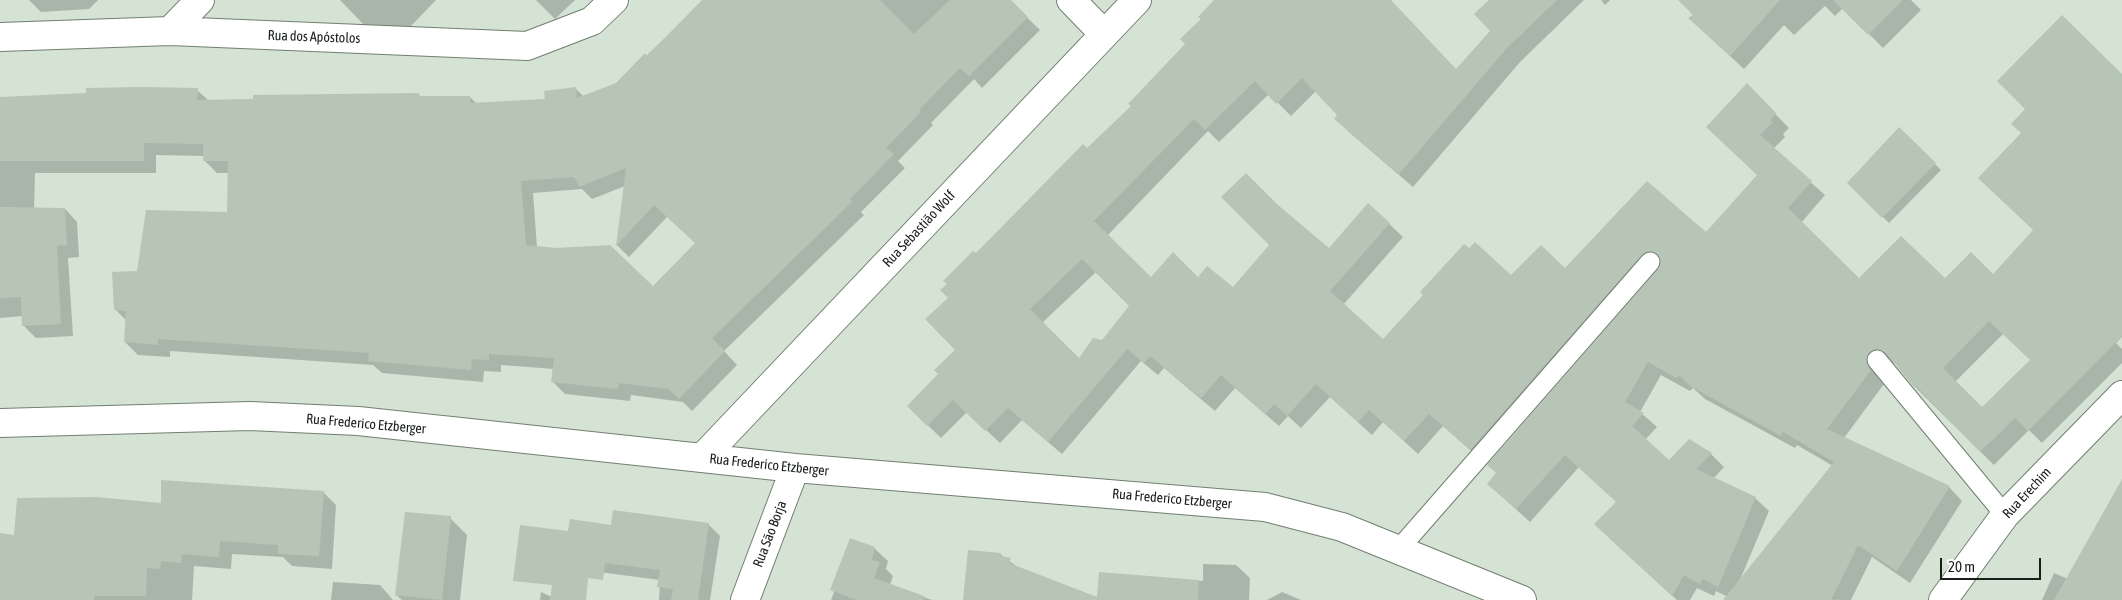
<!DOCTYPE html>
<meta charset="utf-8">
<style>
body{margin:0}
#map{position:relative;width:2122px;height:600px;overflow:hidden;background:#d4e3d3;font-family:"Asap Condensed",sans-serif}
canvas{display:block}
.scale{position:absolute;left:1940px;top:558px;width:101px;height:22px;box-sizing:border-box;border:2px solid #181e18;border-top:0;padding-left:6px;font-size:15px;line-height:18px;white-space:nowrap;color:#181e18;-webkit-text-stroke:4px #fff;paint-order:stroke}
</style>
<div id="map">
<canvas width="2122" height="600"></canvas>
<div class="scale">20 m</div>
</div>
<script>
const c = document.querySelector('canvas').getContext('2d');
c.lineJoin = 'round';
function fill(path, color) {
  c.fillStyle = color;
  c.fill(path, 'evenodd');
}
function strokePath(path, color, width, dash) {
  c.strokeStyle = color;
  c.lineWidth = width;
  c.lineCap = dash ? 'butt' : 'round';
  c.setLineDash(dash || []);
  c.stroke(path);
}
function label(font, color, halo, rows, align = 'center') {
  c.font = font + ' "Asap Condensed",sans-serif';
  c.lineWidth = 4;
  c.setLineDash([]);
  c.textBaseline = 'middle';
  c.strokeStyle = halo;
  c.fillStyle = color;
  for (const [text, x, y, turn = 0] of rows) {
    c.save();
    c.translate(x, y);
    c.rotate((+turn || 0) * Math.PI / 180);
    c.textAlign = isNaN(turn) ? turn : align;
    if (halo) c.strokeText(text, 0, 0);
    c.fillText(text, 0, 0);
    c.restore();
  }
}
fill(new Path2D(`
 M29,0H98L89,9L41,12Z
 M340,0H436L411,26H365Z
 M536,0H575L555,19Z
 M710,0H1009L1040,30L982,88L974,79L931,123L933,125L898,161L905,168L861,212L864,215L724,351L737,365L692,411L683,402L631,395L630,401L565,394L552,381L554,369L501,365V372L484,371L483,382L382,373L373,365L170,351V357L138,355L125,342L126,320L115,309L138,272L228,213L229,173H217L204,160V156L156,155V173H35L34,209H65L77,222L79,257L68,258L73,336L36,338L24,326L23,316L0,318V98L197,90L209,101L418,94L421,97H470L477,104L546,100L575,88L584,97L617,84L690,14ZM625,186L617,245L629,257L668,216L697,244L653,287L537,247L533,193L582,189L592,199Z
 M1216,0H1377L1456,70L1492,31L1491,0H1584L1520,62L1413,187L1349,132L1336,119L1339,115L1316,91L1291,116L1269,94L1219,142L1208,131L1108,235L1151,279H1198L1233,289L1271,245L1277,206L1329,250L1368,204L1403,237L1343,305L1383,341L1511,277L1565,270L1706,234L1758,176L1747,85L1789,128L1783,134L1785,137L1773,149L1825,195L1801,223L1859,279L1945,280L1993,276L2034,231L2122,76V337L2116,343L2122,349V363L2042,443L2029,430L1994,465L1915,387L1897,364L1890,362L1879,377L1884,384L1844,438L1949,487L1962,501L1910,583L1872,557L1851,600L1732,599L1716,591L1714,596L1697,588L1690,600H1677L1609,538L1617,502L1579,467L1530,522L1488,484L1660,270V266L1655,268L1485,463L1443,426L1418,454L1383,422L1372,435L1330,397L1301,428L1288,416L1279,426L1235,388L1215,411L1164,368L1158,375L1141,361L1062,454L1022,420L1000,443L967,412L941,438L908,406L940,374L956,350L950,298L976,255L1132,106L1187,44ZM1096,272L1131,306L1102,341L1079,360L1042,323ZM2004,333L2031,360L1982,409L1955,382ZM1661,375L1690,391L1693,388L1705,399L1795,448L1797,445L1833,466L1740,580L1769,511L1755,498L1713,479L1724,467L1711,454L1669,462L1645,440L1657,427L1640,412Z
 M1601,0H1610L1605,5Z
 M1697,0H1911L1921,10L1883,48L1843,8L1835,16L1825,6L1794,35L1784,25L1744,69L1704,32L1695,15Z
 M1899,128L1941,170L1889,223L1849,183Z
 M2122,483V600H2042L2054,573L2068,579Z
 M323,492L336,505L332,569L292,566L283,557L232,554L231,569L194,566L192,600H0V535L15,537L162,504Z
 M450,518L467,535L460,600H402L396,595Z
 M708,524L720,536L710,600H659L660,580L530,563L570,533L612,526Z
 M874,548L888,561L886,569L893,576L890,585L932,600H831L834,592L832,590Z
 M1000,554L1019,568L1099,599L1100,573L1203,581V564L1236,565L1250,578L1249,600H965Z
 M333,582L380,585L393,600H331Z
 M541,592L558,600H540Z
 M1282,592L1301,600H1267Z`), '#0003');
fill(new Path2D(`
 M702,0H880L914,34L950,0H1011L1028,17L969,76L960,68L919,110L921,112L886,148L894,154L850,199L852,202L712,338L725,351L679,399L669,389L619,383L618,389L551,382L554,358L489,354V360L472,359L471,370L368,361L369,353L158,339V345L124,342L126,311L114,310L112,272L137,271L146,210L227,212L228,161H203V144L144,143V161H0V97L86,93V88L141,87L198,88L197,100L253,99V95L419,93L418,96H470V103L545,99L544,91L576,87L577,98L616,83L645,53L647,56ZM626,168L616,246L654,205L695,243L653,286L610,245L556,248L526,245L521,181L574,177L579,187Z
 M1214,0H1391L1456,69L1490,31L1474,14L1489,0H1557L1507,48L1399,174L1334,119L1337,115L1302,78L1276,104L1255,81L1205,130L1194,119L1094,221L1151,277L1173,252L1198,277L1207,266L1233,287L1269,245L1221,197L1246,173L1278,205L1329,248L1368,203L1390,223L1330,291L1383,339L1423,295L1420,292L1464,244L1469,248L1475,242L1511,275L1541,245L1565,268L1647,181L1706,232L1757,175L1706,127L1747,83L1776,113L1770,120L1773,122L1760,135L1812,181L1788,208L1859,278L1901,236L1945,278L1971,252L1993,274L2033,230L1978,178L2021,133L2011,124L2025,109L1997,81L2062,15L2122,74V336L2028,431L2015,418L1980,452L1916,386L1914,387L1885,352L1876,349L1870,352L1866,361L1871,370L1827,429L1950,486L1897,571L1858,545L1831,600H1723L1834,462L1783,432L1781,436L1690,386L1679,375L1676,378L1648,362L1625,402L1644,413L1632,426L1669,460L1689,439L1712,453L1696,469L1756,497L1718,587L1703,579L1700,584L1684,575L1672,596L1594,524L1616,502L1565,455L1516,509L1487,484L1496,473L1487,465L1658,269L1660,258L1652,251L1642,255L1470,450L1429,414L1404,441L1369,410L1358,422L1316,384L1287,416L1274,404L1265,414L1221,375L1201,398L1150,356L1144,363L1127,349L1048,442L1008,408L985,431L953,400L927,426L907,406L938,374L934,370L955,350L925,319L948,298L940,290L947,284L943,281L973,251L976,253L1083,144L1087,148L1131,106L1128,104L1185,44L1180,39L1201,19L1198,17ZM1082,259L1129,306L1102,340L1093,338L1079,358L1030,309ZM1989,321L2030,360L1982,407L1943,368Z
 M1678,0H1780L1730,56L1688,18L1693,15Z
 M1833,0H1903L1868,35Z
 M1899,127L1936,163L1882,218L1847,183Z
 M0,207L65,208L67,245L57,246L61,324L22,326L21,297L0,298Z
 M2122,479V600H2054L2080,554Z
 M161,480L324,491L319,556L278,554V545L220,541L219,557L182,554L181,563L161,561L160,569L147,568L146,596H94V600H0V533L14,535L17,498L96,497L161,503Z
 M613,510L709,523L698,600H671L673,589L657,587L660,570L605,563L603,580L588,578L586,600H550L552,585L513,581L520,525L568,531L570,519L611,525Z
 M405,512L451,516L442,600L395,595Z
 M850,538L875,547L872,560L880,562L874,578L924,596L923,600H857L830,590Z
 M968,550L1001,553L1000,556L1011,558L1009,563L1097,597L1099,572L1199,580L1198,600H963Z`), '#b6c5b5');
const service = new Path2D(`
 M1877,360L2005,515
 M1398,550L1650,262`);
const minor = new Path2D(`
 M1071,0L1104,34
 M170,31L200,0
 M0,37L170,31L527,46L592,21L614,0
 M0,423L250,416L358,421L795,468L1265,507L1342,527L1522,600
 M702,458L1137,0
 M745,600L795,468
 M1943,600L2005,515L2122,395`);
strokePath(service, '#727f70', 21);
strokePath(minor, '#727f70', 30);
strokePath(service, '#fff', 19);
strokePath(minor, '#fff', 28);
label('14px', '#181e18', '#fff', [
 ["Rua dos Apóstolos",314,37,2],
 ["Rua Sebastião Wolf",919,229,-47],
 ["Rua Frederico Etzberger",366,424,5],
 ["Rua Frederico Etzberger",769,465,6],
 ["Rua Erechim",2027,493,-47],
 ["Rua Frederico Etzberger",1172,499,5],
 ["Rua São Borja",770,534,-69]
]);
</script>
